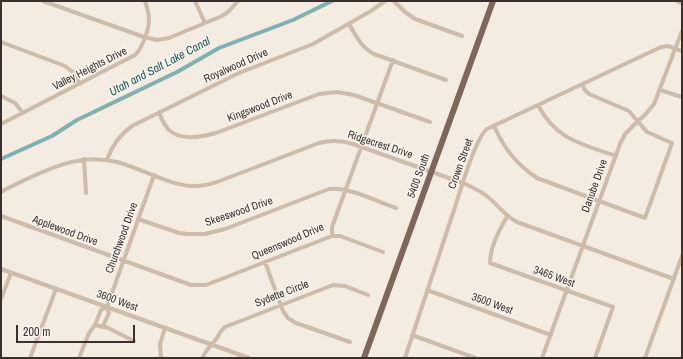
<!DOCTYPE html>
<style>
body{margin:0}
#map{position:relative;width:683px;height:359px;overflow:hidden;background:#f4ebe1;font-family:"Archivo Narrow",sans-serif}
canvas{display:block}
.frame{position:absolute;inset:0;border:2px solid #3b302b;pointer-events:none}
.scale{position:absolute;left:16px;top:325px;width:119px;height:18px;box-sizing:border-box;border:2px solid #3b302b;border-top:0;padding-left:5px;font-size:12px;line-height:14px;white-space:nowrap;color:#3b302b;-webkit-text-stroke:3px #fbf5ee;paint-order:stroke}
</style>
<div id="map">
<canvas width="683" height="359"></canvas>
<div class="frame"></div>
<div class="scale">200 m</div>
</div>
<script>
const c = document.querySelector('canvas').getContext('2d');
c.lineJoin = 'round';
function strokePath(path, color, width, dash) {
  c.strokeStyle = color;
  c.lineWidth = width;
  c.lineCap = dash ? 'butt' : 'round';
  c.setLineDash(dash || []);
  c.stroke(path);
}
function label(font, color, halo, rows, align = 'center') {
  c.font = font + ' "Archivo Narrow",sans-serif';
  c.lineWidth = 3;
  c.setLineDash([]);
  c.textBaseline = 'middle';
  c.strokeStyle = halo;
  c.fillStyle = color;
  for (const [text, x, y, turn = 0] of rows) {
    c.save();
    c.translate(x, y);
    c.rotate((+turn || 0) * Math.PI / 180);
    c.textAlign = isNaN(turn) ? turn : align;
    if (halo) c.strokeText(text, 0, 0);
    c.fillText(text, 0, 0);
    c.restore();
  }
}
strokePath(new Path2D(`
 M1,159L52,136L77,120L177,72L219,48L293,20L332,1`), '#7fb0b2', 4);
strokePath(new Path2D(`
 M43,1L144,37L157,40L169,38L222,16L229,11L238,1
 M195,1L205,23
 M394,1L405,12L415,19L462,36
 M349,24C356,36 361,47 374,54L446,80
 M1,42L65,66L74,73L80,84
 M660,90L682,97
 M1,96L15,103L23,113
 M538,105C556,140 582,144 616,156
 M159,112C161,118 164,124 168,129C179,141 202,137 216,133L319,94L337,92L354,95L430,122
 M1,124L135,55C142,49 149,29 149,20C149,13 147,7 145,1
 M494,126C504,148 516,164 537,178L645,218L672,143L647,132L629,111L589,94L585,90L582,84
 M84,159L86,193
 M107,160C112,145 119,135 132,126L239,73L313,44L371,11L385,1
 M1,192C11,186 21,182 31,177C60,164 85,154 117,162C141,168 172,187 196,186C204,186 210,184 217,182L319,143C331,140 341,140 353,144L463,183C472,187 481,191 488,197C499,206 504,215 517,222L674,279
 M1,216L191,285H206L332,236H340L383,252
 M507,217C499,230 490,247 490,263L613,307L595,358
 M138,219L179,233L188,234H205L225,229L329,189C347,186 378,202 396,208
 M332,236V227L393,60
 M265,262L283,311L288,318L296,323L350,342
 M427,290L551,335
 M1,299L11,273
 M107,307L154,175
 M95,325L101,310L107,307
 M103,326L109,313L107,307
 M412,335L475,358
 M30,358L56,289
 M79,358L89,333L95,325L108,328L134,341
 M161,358L160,344L165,328
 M203,358C205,349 212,345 217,338C219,334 221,330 225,327L333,285L345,286L368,295
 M405,358C422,308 438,257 455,207C461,189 475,139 487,129L661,47L668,46L682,51
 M542,358L620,144L625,134L638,121L645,115L654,104L682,31
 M645,358L682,256`), '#cdbbac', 4);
strokePath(new Path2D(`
 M677,1L682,3
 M1,269L249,358`), '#cdbbac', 4.5);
strokePath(new Path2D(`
 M364,358L493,1`), '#7d675c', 6);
label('11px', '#3b302b', '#fbf5ee', [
 ["Royalwood Drive",236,66,-24],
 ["Valley Heights Drive",90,69,-27],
 ["Kingswood Drive",260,107,-21],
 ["Ridgecrest Drive",380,145,18],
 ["Crown Street",461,164,-70],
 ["5400 South",419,176,-70],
 ["Danube Drive",595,186,-70],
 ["Skeeswood Drive",239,212,-19],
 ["Applewood Drive",65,231,20],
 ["Churchwood Drive",122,238,-70],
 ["Queenswood Drive",288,242,-23],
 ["3465 West",554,277,20],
 ["Sydette Circle",282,294,-21],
 ["3600 West",117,301,20],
 ["3500 West",492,304,20]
]);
label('italic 12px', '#1f5a5e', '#fbf5ee', [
 ["Utah and Salt Lake Canal",160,67,-28]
]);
</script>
